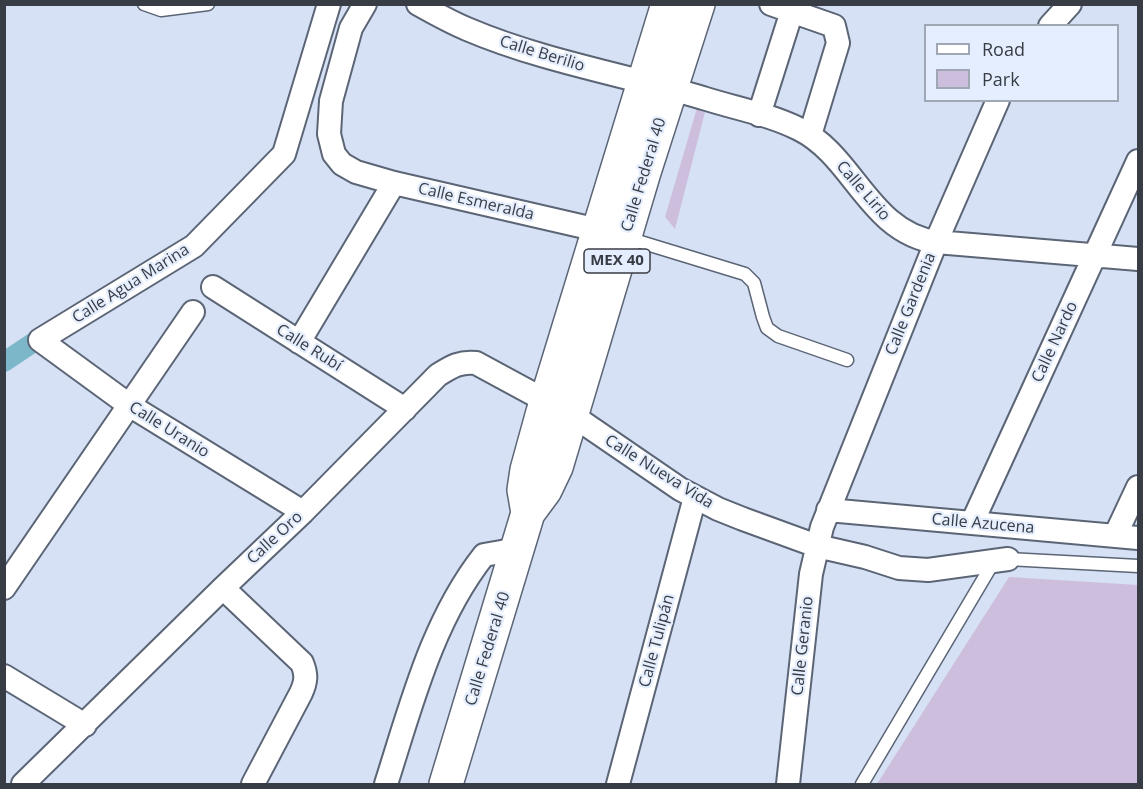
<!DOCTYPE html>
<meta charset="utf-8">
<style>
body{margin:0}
#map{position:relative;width:1143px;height:789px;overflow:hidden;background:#d6e1f5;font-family:"Open Sans",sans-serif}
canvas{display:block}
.frame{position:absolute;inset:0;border:6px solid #383d45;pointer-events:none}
.legend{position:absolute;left:924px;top:24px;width:195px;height:78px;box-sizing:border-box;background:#e5eefe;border:2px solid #a0a7b4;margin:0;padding:8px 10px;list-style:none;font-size:18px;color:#383d45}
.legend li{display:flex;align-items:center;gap:12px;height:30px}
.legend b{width:30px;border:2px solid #a0a7b4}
</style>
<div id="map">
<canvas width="1143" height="789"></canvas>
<div class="frame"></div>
<ul class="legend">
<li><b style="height:8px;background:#fff"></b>Road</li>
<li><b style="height:16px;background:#cebede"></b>Park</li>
</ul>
</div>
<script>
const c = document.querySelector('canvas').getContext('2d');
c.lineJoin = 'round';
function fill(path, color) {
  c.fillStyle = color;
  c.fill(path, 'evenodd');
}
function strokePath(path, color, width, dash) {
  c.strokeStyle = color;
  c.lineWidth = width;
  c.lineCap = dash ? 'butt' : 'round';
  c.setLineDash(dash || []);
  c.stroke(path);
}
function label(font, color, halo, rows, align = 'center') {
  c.font = font + ' "Open Sans",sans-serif';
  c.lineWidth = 4.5;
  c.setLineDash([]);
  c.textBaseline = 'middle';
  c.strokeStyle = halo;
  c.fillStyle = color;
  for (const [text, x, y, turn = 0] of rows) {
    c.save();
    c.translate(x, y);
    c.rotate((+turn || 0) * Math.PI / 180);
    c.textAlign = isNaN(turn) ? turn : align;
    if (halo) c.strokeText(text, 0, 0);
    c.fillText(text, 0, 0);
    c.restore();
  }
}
fill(new Path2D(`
 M697,108L705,112L675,229L665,217Z
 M1009,577L1138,585V784H877Z`), '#cebede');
strokePath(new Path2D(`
 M4,362L52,330`), '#7cb6c9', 20);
const service = new Path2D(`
 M144,4L161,10L208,4
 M624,237L745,274L754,283L763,317L767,328L778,336L847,360
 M862,784L990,568L999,562L1008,559L1138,566`);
const minor = new Path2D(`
 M365,4L351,28L331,101L329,134L334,154L342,164L356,172L394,183L611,233
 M418,4C434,13 450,22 467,29C542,61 625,75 703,98C734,108 769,114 799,129C854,156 869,232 936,242L1138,259
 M771,4L834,26L838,43L810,135
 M1050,26L1070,4
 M759,115L792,11
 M213,287L405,409
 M299,342L394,183
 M828,510L1138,538
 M303,512L129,405L40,340L194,246L284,154L329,4
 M972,523L1138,161
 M1115,536L1138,487
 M4,588L193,312
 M223,588L302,663C307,675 306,682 301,693L253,784
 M4,676L85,725
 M23,784L223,588L303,512L438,375C451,367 460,361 476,363L572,415L680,489L718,509L743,519L817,546L865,557L899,568L928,570L1008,559
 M386,784C411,706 432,621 484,555L518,549
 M618,784L695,497
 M788,784L811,574L822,527L936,242L998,100`);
const primary = new Path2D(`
 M528,513L524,490L527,470L543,412L668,4
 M446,784L528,513L545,490L556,467L644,172L698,4`);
strokePath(service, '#5b6576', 15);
strokePath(minor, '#5b6576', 26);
strokePath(primary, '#5b6576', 36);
strokePath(service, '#fff', 12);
strokePath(minor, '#fff', 22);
strokePath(primary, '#fff', 33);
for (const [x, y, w] of [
 [617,261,66]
]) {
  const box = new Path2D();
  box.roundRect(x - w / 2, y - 12, w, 24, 4.5);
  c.fillStyle = '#e5eefe';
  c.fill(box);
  strokePath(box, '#383d45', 1.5);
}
label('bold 15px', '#383d45', null, [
 ["MEX 40",617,261]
]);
label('16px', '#383d45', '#e5eefe', [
 ["Calle Berilio",542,54,17],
 ["Calle Federal 40",644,175,-73],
 ["Calle Lirio",863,191,49],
 ["Calle Esmeralda",476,202,13],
 ["Calle Agua Marina",131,284,-32],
 ["Calle Gardenia",911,304,-68],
 ["Calle Nardo",1055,342,-65],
 ["Calle Rubí",309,348,32],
 ["Calle Uranio",169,430,32],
 ["Calle Nueva Vida",659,472,32],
 ["Calle Azucena",983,524,5],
 ["Calle Oro",275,538,-43],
 ["Calle Tulipán",657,641,-75],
 ["Calle Geranio",803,646,-84],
 ["Calle Federal 40",488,649,-73]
]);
</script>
